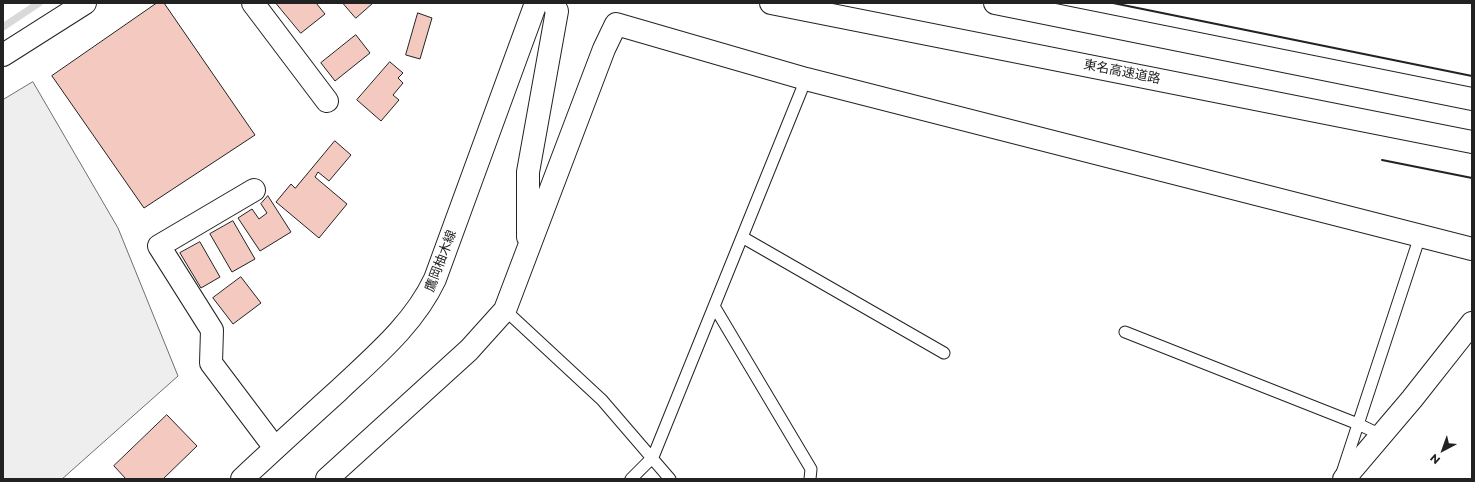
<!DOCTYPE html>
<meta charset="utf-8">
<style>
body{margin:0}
#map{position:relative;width:1475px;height:482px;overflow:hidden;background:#fff;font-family:Montserrat,sans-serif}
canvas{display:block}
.frame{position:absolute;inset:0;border:4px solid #222;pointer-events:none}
.north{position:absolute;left:1423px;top:430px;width:40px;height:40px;-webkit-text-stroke:3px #fff;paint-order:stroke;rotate:221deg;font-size:11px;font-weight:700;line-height:16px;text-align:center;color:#222}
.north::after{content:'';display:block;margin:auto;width:14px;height:18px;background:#222;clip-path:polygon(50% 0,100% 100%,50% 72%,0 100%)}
</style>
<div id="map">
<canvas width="1475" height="482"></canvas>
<div class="frame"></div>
<div class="north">N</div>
</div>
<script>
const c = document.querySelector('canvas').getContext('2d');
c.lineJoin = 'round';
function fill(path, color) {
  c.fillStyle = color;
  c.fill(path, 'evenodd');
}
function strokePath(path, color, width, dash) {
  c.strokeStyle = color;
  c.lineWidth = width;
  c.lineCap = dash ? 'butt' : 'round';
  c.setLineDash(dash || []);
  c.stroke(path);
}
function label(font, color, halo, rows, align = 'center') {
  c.font = font + ' Montserrat,"Noto Sans JP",sans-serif';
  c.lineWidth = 3;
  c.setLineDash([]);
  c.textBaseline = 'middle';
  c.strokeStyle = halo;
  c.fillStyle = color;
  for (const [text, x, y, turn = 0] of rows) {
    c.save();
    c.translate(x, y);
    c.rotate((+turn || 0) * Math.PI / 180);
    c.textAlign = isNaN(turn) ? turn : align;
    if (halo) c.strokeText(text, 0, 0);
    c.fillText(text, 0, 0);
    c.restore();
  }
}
const green = new Path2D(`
 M33,82L118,228L178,376L62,479H3V100Z`);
fill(green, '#eee');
strokePath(green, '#6f6f6f', 1);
strokePath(new Path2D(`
 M3,27L39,3`), '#d9d9d9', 7);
const building = new Path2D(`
 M157,3H164L255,135L144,208L52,76Z
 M276,3H316L325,14L301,33Z
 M343,3H373L356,18Z
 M418,13L432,18L420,59L406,55Z
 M356,35L370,53L335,81L321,63Z
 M390,62L403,73L398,78L403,83L393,95L399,100L381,121L357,100Z
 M335,141L351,155L329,181L318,172L315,177L347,204L319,238L276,202L291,184L295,188Z
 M268,196L291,232L260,251L238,218L252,209L259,219L267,213L261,204Z
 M233,221L255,259L232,272L210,234Z
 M200,242L220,277L201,288L180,253Z
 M241,277L261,303L233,324L213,298Z
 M167,415L197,446L163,479H126L114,466Z`);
fill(building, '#f3c9c0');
strokePath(building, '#222', 1);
const service = new Path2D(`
 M742,237L944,353
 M714,306L811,469L810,479
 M505,310L602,400L670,479
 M1125,332L1358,424L1381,435
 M1342,473L1420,236
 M631,479L653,457L806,79`);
const minor = new Path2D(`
 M253,3L327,101
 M3,55L85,3
 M254,190L159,246L212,330L211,363L275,448
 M528,237V172L557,11L553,3
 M327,479L469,350L505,310L604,49L616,24L806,79L1472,249
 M1344,479L1412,399L1472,323`);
const secondary = new Path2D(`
 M242,479C274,449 306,420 338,391C374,357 414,324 435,279L536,3`);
const motorway = new Path2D(`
 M771,3L1472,142
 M995,3L1472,99`);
strokePath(service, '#222', 13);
strokePath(minor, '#222', 24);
strokePath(secondary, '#222', 24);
strokePath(motorway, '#222', 24);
strokePath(service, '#fff', 11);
strokePath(minor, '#fff', 22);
strokePath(secondary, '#fff', 22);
strokePath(motorway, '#fff', 22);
strokePath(new Path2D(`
 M1113,3L1472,76
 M1382,160L1472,178`), '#222', 2);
label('13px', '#222', '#fff', [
 ["東名高速道路",1122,72,11],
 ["鷹岡柚木線",441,261,-69]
]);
</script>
